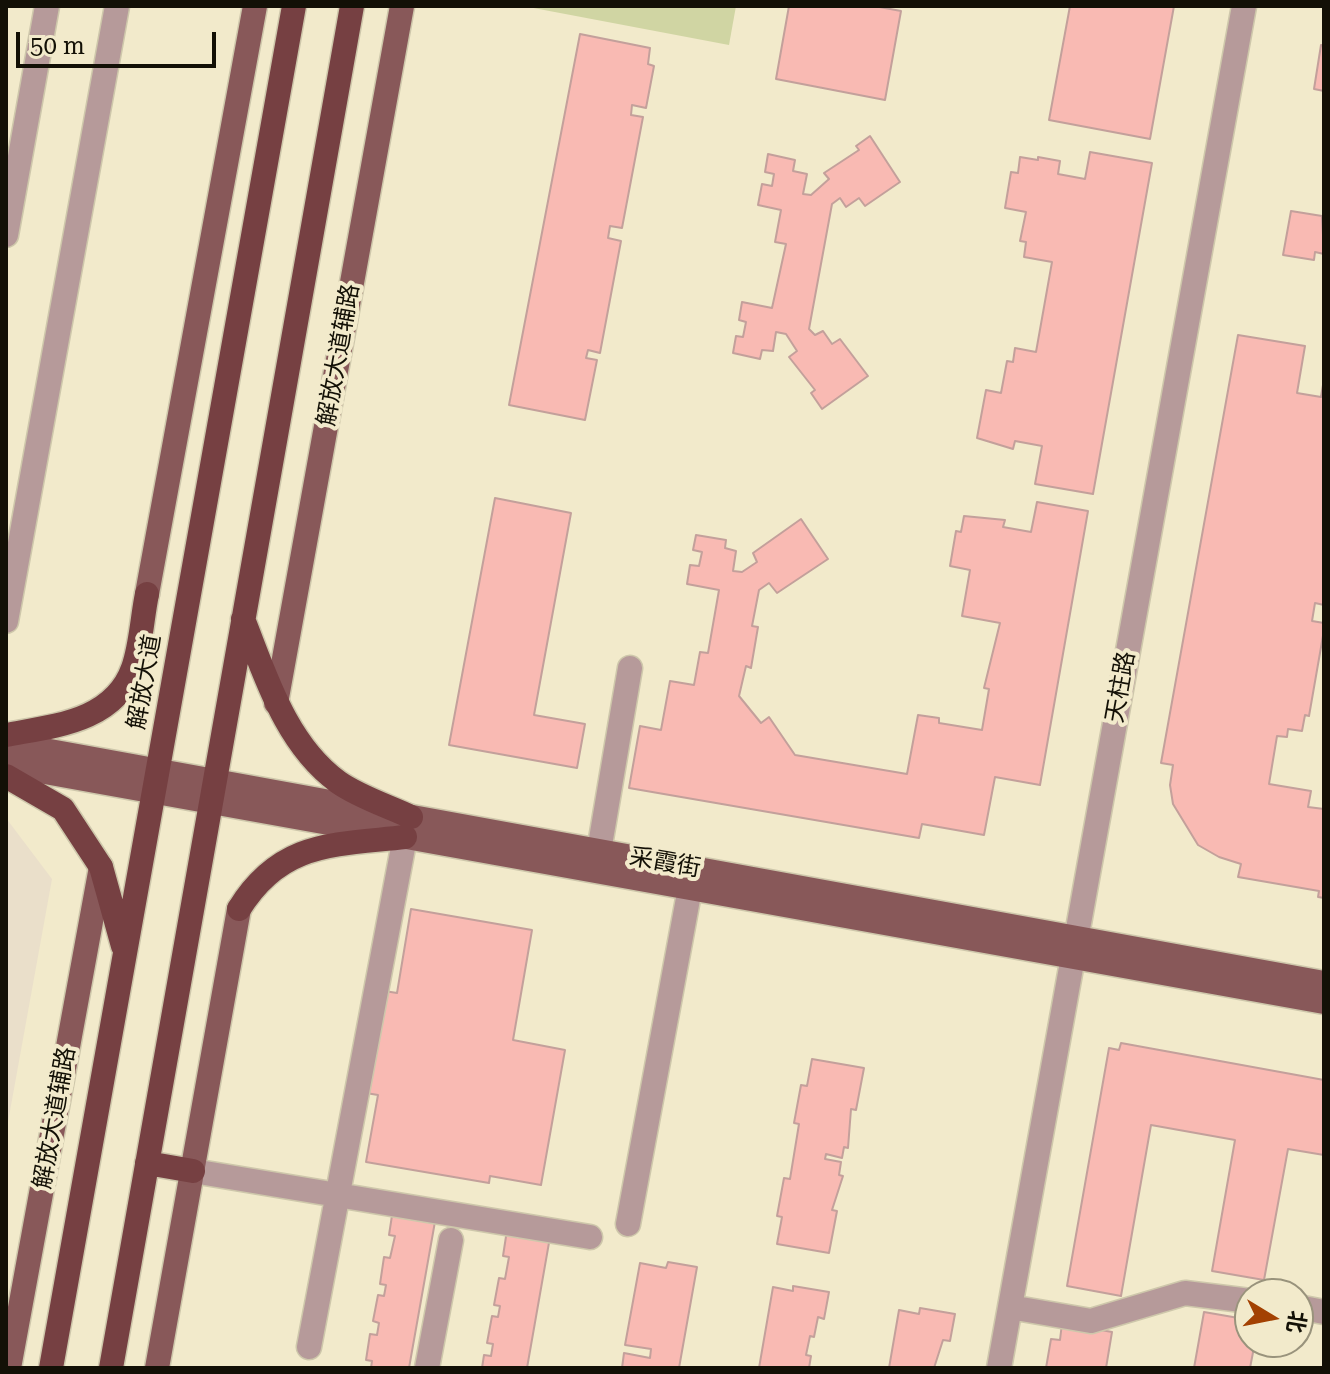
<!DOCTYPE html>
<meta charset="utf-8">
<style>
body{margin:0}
#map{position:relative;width:1330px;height:1374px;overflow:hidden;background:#f2eacb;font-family:"Roboto Serif","Noto Sans SC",serif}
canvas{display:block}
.frame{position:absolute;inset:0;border:8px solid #131006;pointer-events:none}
.north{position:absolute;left:1234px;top:1278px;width:80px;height:80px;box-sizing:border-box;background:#f2eacb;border:2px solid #99937c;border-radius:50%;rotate:100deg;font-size:22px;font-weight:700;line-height:32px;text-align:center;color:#131006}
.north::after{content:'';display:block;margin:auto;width:28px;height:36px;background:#a34102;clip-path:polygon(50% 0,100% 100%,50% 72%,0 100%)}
.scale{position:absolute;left:16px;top:32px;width:200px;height:36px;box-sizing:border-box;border:4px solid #131006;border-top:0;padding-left:10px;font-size:24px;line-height:28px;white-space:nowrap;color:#131006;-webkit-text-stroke:6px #f2eacb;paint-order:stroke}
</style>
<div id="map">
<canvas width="1330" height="1374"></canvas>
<div class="frame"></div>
<div class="north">北</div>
<div class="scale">50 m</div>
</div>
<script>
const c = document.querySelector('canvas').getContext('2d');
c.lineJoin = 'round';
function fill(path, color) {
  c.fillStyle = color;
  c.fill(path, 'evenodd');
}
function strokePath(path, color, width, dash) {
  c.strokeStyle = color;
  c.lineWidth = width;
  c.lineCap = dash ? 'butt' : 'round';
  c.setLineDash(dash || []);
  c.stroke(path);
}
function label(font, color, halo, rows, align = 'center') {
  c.font = font + ' "Roboto Serif","Noto Sans SC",serif';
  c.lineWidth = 8;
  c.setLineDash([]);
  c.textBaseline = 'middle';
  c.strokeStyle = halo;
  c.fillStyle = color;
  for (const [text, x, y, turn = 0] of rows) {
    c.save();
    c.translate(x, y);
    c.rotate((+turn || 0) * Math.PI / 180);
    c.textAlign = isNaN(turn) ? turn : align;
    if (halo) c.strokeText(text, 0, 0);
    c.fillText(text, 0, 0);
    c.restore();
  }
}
fill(new Path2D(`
 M6,818L52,879L6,1133Z`), '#eadfca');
fill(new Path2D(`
 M523,6H736L729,45Z`), '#d0d5a3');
const building = new Path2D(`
 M789,6H874L901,11L885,100L776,79Z
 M1070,6H1174L1150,139L1049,120Z
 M580,34L650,48L648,64L654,66L646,108L632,105L631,115L643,117L622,228L610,226L608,238L621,241L600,353L588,350L586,358L597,360L585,420L509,405Z
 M1321,45L1324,46V91L1314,89Z
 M870,136L900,182L865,206L859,198L846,207L840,198L832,204L809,329L815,335L823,331L832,344L840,339L868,376L822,409L811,393L815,390L789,357L797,351L786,334L776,332L773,351L762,350L760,359L733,353L736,336L743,337L746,322L739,320L742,302L772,308L786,244L775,242L781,210L758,205L762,184L772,186L774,174L765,172L768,154L795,160L793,171L807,174L803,194L811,195L829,179L824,173L859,150L856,146Z
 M1090,152L1152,163L1093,494L1035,484L1042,446L1015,441L1013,449L977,438L986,390L1001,393L1007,361L1013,362L1015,348L1036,352L1052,262L1024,257L1026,242L1020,241L1026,212L1005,208L1011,172L1018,173L1020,157L1038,160V157L1060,161L1058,174L1085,179Z
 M1291,211L1322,216L1324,254L1315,252L1314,260L1283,255Z
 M1238,335L1305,346L1297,393L1321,397L1324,379V605L1315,603L1312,621L1324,623V630L1309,716L1305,715L1302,731L1288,729L1287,737L1277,736L1269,784L1311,791L1308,807L1324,809V898L1318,897L1319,891L1238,877L1241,864L1219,857L1198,845L1173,804L1170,785L1173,765L1161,763Z
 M495,498L571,513L534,715L585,724L577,768L449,745Z
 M1037,502L1088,511L1040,785L995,777L984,835L922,824L919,838L629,788L640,726L661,730L670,681L694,685L700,652L708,653L719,590L687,584L690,565L699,566L702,552L693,550L696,535L726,540L725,548L736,551L733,571L742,572L757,562L753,553L801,519L828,559L777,593L769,583L759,590L752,626L758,627L751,668L746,666L739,696L761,723L769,717L795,755L907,774L918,715L939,718V723L982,730L989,689L984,688L1000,623L962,616L970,570L950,566L956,531L961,532L964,516L1005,520L1003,527L1031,532Z
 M411,909L532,930L513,1040L565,1050L541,1185L490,1176L489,1183L366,1162L378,1095L354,1091L372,989L397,993Z
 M1121,1043L1324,1080V1155L1288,1149L1264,1280L1212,1271L1235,1140L1151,1125L1121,1296L1067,1286L1109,1048L1119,1050Z
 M812,1059L864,1068L856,1110L851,1109L848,1148L844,1147L842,1158L826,1154L825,1159L841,1162L839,1175L843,1176L832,1210L837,1211L829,1253L777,1244L782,1217L777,1216L784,1178L790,1179L799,1124L794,1123L801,1085L807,1086Z
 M393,1209L436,1216L409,1368H371L372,1361L366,1360L370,1334L377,1335L379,1323L373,1321L378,1295L384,1296L386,1285L380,1284L384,1257L390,1258L395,1236L389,1235Z
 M507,1230L550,1237L527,1368H482L484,1355L491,1356L493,1344L487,1343L492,1316L498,1317L500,1306L494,1305L499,1278L505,1279L509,1257L503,1256Z
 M668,1262L697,1267L679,1368H622L624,1353L650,1358L651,1349L625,1345L640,1263L666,1268Z
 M793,1286L829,1292L824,1319L818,1317L814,1337L810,1336L806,1355L811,1356L809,1368H759L773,1287L793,1291Z
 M920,1308L955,1314L950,1341L943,1340L934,1368H889L899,1310L919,1314Z
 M1204,1312L1250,1320V1342H1255L1250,1368H1194Z
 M1062,1323L1112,1332L1106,1368H1046L1051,1339L1060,1340Z`);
fill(building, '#f9bab3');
strokePath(building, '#c3a09b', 2);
const minor = new Path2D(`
 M6,235L47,6
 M6,621L117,6
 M599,851L630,668
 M193,1171L590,1237
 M628,1224L690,888
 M1010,1307L1091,1321L1185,1293L1250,1301
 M1298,1307L1324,1312
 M309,1347L405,837
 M427,1368L451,1240
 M999,1368L1244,6`);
const major = new Path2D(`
 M147,594L255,6
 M276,703L402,6
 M6,743L1324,983
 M6,765L1324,1002
 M9,1368L101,867
 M157,1368L239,909`);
const highway = new Path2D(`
 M243,619C266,677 286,744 338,782C359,797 388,806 411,817
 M6,735C53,726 114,722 133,668C141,646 142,618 147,594
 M6,776L63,809L101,867L123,946
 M239,909C281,841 334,845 405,837
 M147,1163L193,1171
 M51,1368L294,6
 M111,1368L352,6`);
strokePath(minor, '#cec7ab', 27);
strokePath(major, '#cec7ab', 27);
strokePath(highway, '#cec7ab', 27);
strokePath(minor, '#b69a9a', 24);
strokePath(major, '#885859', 24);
strokePath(highway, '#764042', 24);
label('24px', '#131006', '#f2eacb', [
 ["解放大道辅路",339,355,-80],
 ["解放大道",145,682,-80],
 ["天柱路",1121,687,-80],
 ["采霞街",665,863,10],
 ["解放大道辅路",55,1118,-80]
]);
</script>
